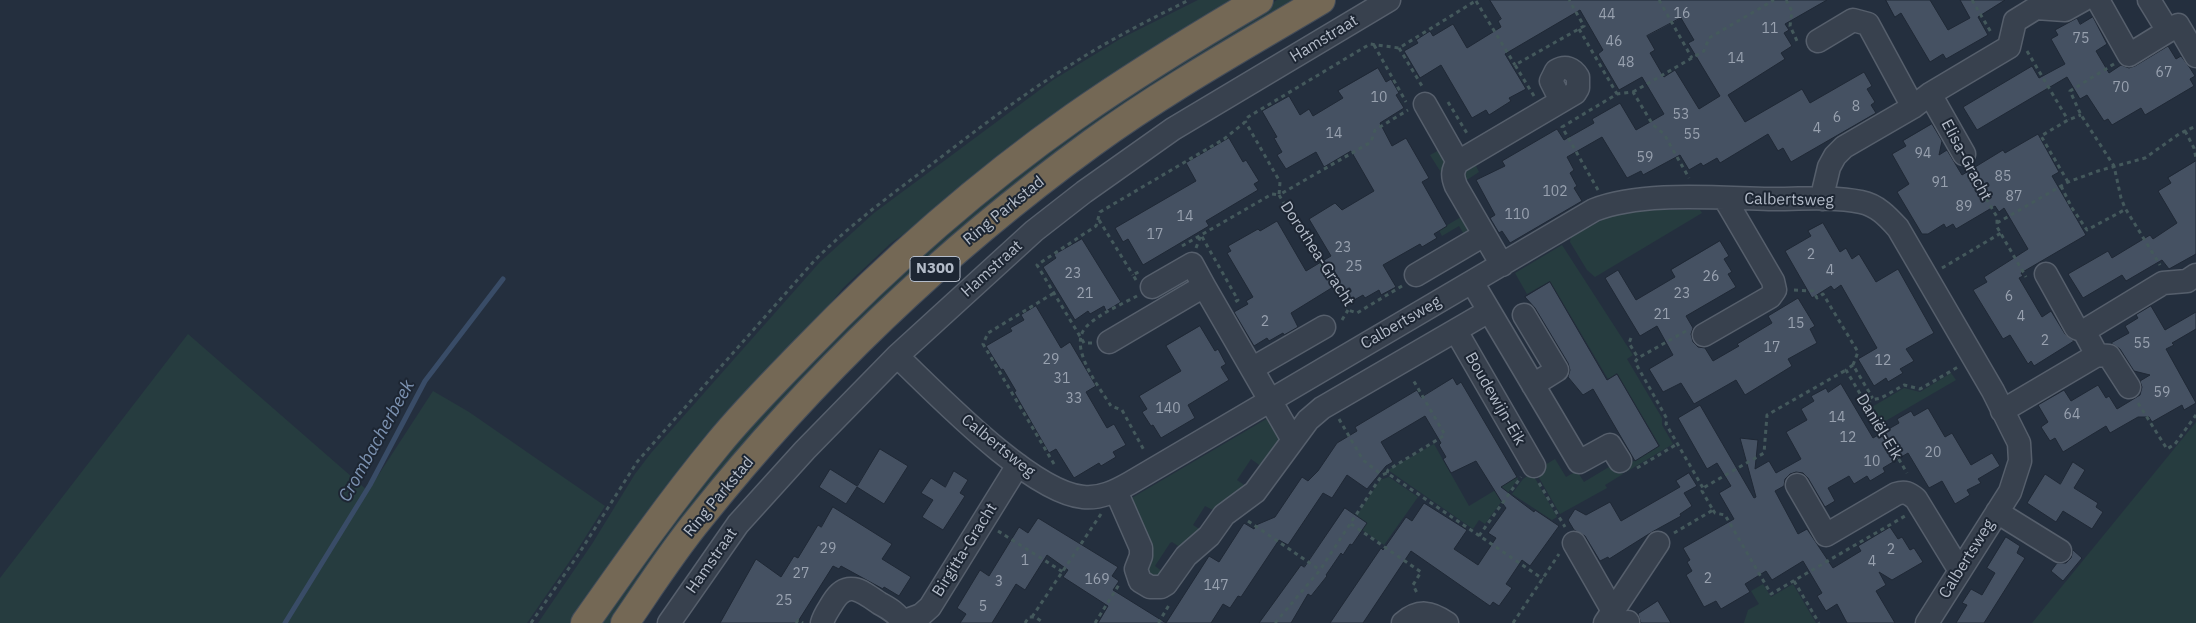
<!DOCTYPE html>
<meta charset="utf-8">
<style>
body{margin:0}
canvas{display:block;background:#242f3e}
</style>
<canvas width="2196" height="623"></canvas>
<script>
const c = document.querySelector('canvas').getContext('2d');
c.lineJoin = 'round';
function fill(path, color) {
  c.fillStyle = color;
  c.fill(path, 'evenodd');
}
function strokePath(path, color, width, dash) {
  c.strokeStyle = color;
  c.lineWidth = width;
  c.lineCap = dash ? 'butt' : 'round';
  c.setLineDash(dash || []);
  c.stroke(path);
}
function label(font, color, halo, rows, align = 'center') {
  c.font = font + ' "IBM Plex Sans",sans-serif';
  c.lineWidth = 4;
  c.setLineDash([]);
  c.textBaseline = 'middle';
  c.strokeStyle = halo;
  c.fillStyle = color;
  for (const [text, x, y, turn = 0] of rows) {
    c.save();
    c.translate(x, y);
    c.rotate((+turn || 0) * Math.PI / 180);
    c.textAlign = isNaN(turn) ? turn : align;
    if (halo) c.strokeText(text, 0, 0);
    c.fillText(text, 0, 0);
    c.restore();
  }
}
fill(new Path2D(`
 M1198,0H1240L891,243L843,288L575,623H538L592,544L635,474L651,453L820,262L874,213L1053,80L1120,39Z
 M1277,0H1303L949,246L614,623H595L700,482L833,333L989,192L1180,57Z
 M1443,148L1450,157L1442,174L1430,155Z
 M1474,162L1479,172L1462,183V168Z
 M1654,210H1700L1702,213L1595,277L1587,270L1570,242L1571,237L1604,219L1623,212Z
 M1461,217L1471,233L1465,236L1459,226L1442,236L1439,230Z
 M1562,245L1633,355L1627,359L1662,418V425L1673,444L1626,472L1623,467L1660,446L1617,373L1608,379L1550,281L1527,294L1515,273Z
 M188,334L368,491L433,391L469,412L605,506L576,552L527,623H0V578Z
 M1951,373L1956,380L1882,423L1872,407L1904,388L1920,392Z
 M1268,418L1282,436L1262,467L1251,459L1237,480L1247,487L1217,512L1205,506L1193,525L1204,532L1183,549L1172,542L1170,543L1155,566L1164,573L1151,580L1130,499Z
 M2196,422V623H2032Z
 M1434,444L1469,506L1517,477L1518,479L1485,524L1479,520L1473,529L1388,470Z
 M1555,459L1566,477L1577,471L1584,482L1614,464L1623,474L1605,485L1607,488L1560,514L1535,471Z
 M1532,473L1557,517L1552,520L1512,494L1523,479Z
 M1389,477L1418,497L1384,545L1352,523L1380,480Z
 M1763,584L1771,597L1793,584L1816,623H1744L1748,610L1759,604L1751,591Z`), '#263c3f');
strokePath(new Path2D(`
 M285,623L370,485L425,381L503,279`), '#394c67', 5);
const building = new Path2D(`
 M1490,0H1827L1785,24L1789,30L1784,33L1792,46L1781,53L1785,59L1728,95L1745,122L1802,89L1810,103L1864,72L1872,86L1867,89L1875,102L1871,105L1876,113L1791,162L1783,148L1778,151L1768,134L1720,163L1717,158L1703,166L1701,163L1689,170L1680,155L1643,175L1641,171L1627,178L1602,137L1567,157L1574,170L1570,173L1577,186L1574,188L1582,201L1510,243L1502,231L1499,233L1490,218L1495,215L1476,180L1505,166L1502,161L1557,129L1564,140L1594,123L1592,119L1620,103L1636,130L1664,114L1642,77L1619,90L1598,54L1603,50L1580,10L1505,54L1526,89L1509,98L1511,101L1489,115L1486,110L1472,118L1441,65L1420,78L1404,51L1418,43L1416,40L1430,31L1433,36L1453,24L1467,48L1501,27L1498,21L1501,19ZM1681,18L1694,40L1688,43L1720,96L1699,109L1675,70L1664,77L1650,53L1655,50L1647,36Z
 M1886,0H1930L1948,30L1970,18L1960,0H2005L1978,17L1988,35L1946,59L1943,54L1930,62L1901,13L1895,17Z
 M2093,17L2107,44L2096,51L2109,73L2121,65L2129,68L2135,66L2168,46L2176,59L2181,56L2190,68L2195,76L2190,79L2194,86L2145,115L2141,108L2112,125L2108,119L2104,121L2087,95L2080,99L2067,77L1977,130L1963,107L2032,66L2039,78L2065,64L2051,39L2058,35L2055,30L2077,18L2080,24Z
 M1378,68L1386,82L1391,79L1399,93L1396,95L1404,108L1380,123L1392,146L1406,138L1429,178L1422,182L1447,226L1434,234L1437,238L1422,247L1420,244L1383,265L1396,287L1381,295L1379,290L1365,298L1363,295L1349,303L1338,284L1291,313L1298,327L1284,335L1283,333L1269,341L1267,338L1254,346L1234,312L1248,304L1246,301L1253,297L1227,253L1231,251L1228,246L1258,229L1260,231L1277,221L1306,271L1331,256L1309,219L1335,203L1342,210L1374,191L1351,151L1324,167L1316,152L1286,169L1277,155L1282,152L1274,138L1277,137L1262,111L1289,96L1300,115L1309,109L1313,116L1343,98L1338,91Z
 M1932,124L1942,141L1939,155L1947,150L1962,175L2003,150L2005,153L2038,134L2059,172L2052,176L2086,235L2021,273L2023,276L2019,278L2042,317L2051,311L2065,334L2074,341L2034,366L2031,361L2028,364L2010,335L2003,339L1973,290L1987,282L1984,277L2028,249L2004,208L1999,212L1995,206L1956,229L1953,224L1946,228L1944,224L1928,234H1922L1897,192L1909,184L1892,154L1906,146L1903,141Z
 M1229,138L1243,162L1246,160L1259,181L1254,184L1258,190L1206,221L1209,226L1143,265L1128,239L1123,242L1115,228L1196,181L1186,163Z
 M2196,161V254L2169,269L2162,260L2126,281L2122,275L2083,298L2068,274L2108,251L2112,258L2150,235L2153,239L2177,223L2158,191L2171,183L2168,178Z
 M1823,223L1840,252L1846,248L1852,259L1859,254L1876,282L1898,269L1934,333L1906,349L1914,361L1900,369L1903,373L1888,382L1886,378L1874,386L1858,359L1877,348L1841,285L1834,290L1831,286L1812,298L1785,251L1811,236L1808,231Z
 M1082,239L1121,302L1106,311L1104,306L1090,314L1088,311L1075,320L1043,267L1056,258L1054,255Z
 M1720,241L1729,256L1724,259L1732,272L1728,274L1736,287L1686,316L1693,328L1691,334L1693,342L1698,347L1705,348L1713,361L1739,346L1737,344L1772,323L1768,316L1798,298L1815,326L1810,329L1817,343L1788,359L1792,366L1745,395L1736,380L1694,404L1681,383L1663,392L1649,369L1673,355L1657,326L1640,336L1605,278L1618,270L1636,300L1675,277L1671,270Z
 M1550,282L1607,380L1617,374L1659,446L1635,461L1593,389L1583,395L1568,377L1570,370L1568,363L1535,308L1525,297Z
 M1036,306L1061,348L1070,342L1096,386L1086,392L1107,428L1114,424L1126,445L1113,452L1116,457L1101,466L1099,463L1074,478L1056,449L1049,453L1014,392L1016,391L1003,369L1001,370L986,346L1012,331L1010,328L1024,320L1021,315Z
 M2151,306L2165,330L2196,312V329L2172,343L2174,345L2166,349L2196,403L2184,410L2182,405L2152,422L2149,417H2138L2110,433L2106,426L2063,452L2055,438L2050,441L2041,427L2048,422L2038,405L2064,390L2071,401L2098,385L2106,398L2109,396L2117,409L2140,395L2142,387L2140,381L2150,375L2134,371L2120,349L2111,343L2129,333L2125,326L2138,318L2136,315Z
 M1200,326L1215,351L1218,349L1226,364L1221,367L1229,380L1188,405L1195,418L1161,438L1153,425L1151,426L1142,412L1147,409L1139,396L1181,371L1166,346Z
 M1453,378L1457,385L1461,382L1517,477L1501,487L1534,512L1535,510L1559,526L1530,566L1522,560L1506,584L1512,588L1499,606L1493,602L1490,606L1411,551L1363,623H1330L1381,548L1383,550L1406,517L1412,521L1424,503L1467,530L1454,549L1478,565L1496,538L1488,533L1506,508L1503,504L1476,461L1451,473L1443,459L1446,457L1439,445L1441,443L1425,416L1381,442L1393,462L1386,466L1367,489L1347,475L1332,498L1323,493L1288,545L1279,540L1241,597L1238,596L1230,608L1223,604L1211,623H1098L1108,606L1063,577L1068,570L1047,555L1025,590L1016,584L992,623H960L966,614L957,608L980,570L989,576L1019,527L1028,533L1038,518L1118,567L1112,576L1119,581L1113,590L1166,623L1209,556L1219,562L1244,523L1254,529L1256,525L1275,517L1302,477L1308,481L1318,471L1337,443L1357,431L1355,427L1417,390L1421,397Z
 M1841,384L1873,438L1899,423L1897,419L1911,411L1914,416L1928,408L1945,437L1952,433L1971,465L1992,453L2000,466L1978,479L1981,483L1967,490L1970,495L1955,504L1942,481L1929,488L1908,453L1883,468L1885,472L1870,481L1867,476L1854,484L1849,476L1828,488L1835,501L1825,507L1808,478L1803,473L1796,472L1790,474L1785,479L1784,486L1775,491L1798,534L1807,529L1833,568L1861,551L1858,546L1890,527L1898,539L1902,537L1910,550L1914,548L1923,562L1892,580L1879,572L1886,585L1876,591L1895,623H1847L1837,604L1826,611L1817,596L1822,593L1803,561L1772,580L1766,571L1745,584L1750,592L1721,609L1716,601L1704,607L1686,575L1692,571L1687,562L1690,560L1683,548L1734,519L1719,493L1731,486L1717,463L1707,469L1678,418L1700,405L1754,498L1756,497L1740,438L1758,440L1755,469L1769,461L1776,473L1801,459L1786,432L1807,420L1801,409L1814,401L1811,396L1826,388L1828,392Z
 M880,449L908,466L884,504L857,487L846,504L819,487L830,469L857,486Z
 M2073,462L2085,470L2074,488L2098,503L2096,507L2103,512L2092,529L2063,511L2056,522L2027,503L2045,474L2060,484Z
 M954,471L968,480L960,493L965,496L943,530L922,517L933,500L921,493L931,478L945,487Z
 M1689,473L1697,486L1684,493L1692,506L1680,514L1681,516L1652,532L1609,559L1608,557L1600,561L1585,536L1574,530L1568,520L1575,509L1586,515L1610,502L1621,521L1680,487L1676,481Z
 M833,507L892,544L882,559L911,577L899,596L884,587L883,589L841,566L839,569L833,566L797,623H720L756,559L781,577L794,556L798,558L818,525L821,527Z
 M1345,508L1367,523L1352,545L1350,544L1343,555L1341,553L1326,575L1327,576L1311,596L1308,594L1291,623H1259L1301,565L1304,567Z
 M2006,537L2020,546L2017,553L2025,558L1984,623H1956L1967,605L1962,603L1971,589L1982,595L1995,573L1987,568Z
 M2073,550L2082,558L2063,581L2051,571L2057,563H2066L2071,558Z
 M1658,601L1671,623H1641L1638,614Z`);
fill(building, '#455162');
strokePath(building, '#1f2835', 1);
const minor = new Path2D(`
 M2098,0L2129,55L2168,31L2149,0
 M2168,31L2178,25L2196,56
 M1818,41L1853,20L1868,24L1913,107
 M1930,94L1964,154
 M1425,104L1458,162
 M1823,199L1824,188L1829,167L1835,156L1844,147L1913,107L1930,94L2009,47L2015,21L2036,8L2065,10L2083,0
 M1502,265L1456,186C1452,176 1452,170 1458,162L1575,93L1578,88V77C1573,69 1566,65 1556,71L1551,81L1561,101
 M2046,274L2076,328L2084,331L2097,355L2109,356L2129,387
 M1416,275L1484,235
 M1472,282L1579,462L1610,445L1620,461
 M1152,287L1192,264L1204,286
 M1524,315L1557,370L1533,385
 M1456,331L1534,466
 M2084,331L2163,283L2187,281L2196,275
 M1704,335L1770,297L1775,290L1773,281L1725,199
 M1109,342L1204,286L1293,440
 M897,356C937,394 1030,492 1083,497C1100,499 1116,491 1130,483L1594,210C1642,191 1717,198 1769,199C1799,199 1832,196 1861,202C1877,205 1888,217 1898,228L1993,391L2019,443L2020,461L2010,492L1927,623
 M1253,368L1324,327
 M2002,411L2097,355
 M1797,485L1826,535L1896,494C1905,491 1909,493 1916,499L1960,571
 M1116,491L1141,548V556L1136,569L1140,581L1150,587H1161L1166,584L1186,556L1209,536L1224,515L1255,492L1308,420L1322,408L1489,311
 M1997,512L2060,551
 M1574,543L1613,611
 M902,622L921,615L930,607L1018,465
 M1628,622V623
 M669,623L738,524L805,450L897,356L1034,231L1084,192L1173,129L1389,0
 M822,623C824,615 829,609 833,602C847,579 862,591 879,603C888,608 898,613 902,623
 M1403,623C1419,609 1431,612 1447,623
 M1605,623L1658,543`);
const highway = new Path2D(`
 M585,623C628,562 671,501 718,444C745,411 775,381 804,351C887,265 976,186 1074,117C1134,75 1196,37 1259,0
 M625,623C649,588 672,552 699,519C812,377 945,250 1092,143C1165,90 1244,46 1321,0`);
strokePath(minor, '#565f6c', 25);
strokePath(highway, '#434c59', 30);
strokePath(new Path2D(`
 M1659,0L1692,58
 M1786,0L1792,11L1790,26L1798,43
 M1972,0L1992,34
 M1476,1L1515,65
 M1579,29L1617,94
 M1374,45L1406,102
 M1399,48L1422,86
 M2027,51L2068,120
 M2114,64L2070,91L2081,115L2114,166L2121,198L2125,208L2160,265
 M1633,92L1704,51L1709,38L1774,0
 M1534,96L1515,65L1584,26L1569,0
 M1448,102L1468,135
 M2185,131L2194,148L2196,158
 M1970,171L1997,217V227L2026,277
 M2068,182L2041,136L2068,120L2081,115
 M2061,186L2072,208L2087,230L2126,209
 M1598,190L1562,127L1617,94L1633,92L1653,125L1664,134L1689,178
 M1099,220L1133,275
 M1997,223L2068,182L2098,171L2145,158L2179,134L2196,126
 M1182,246L1201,235L1238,300L1235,302
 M1196,248L1201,235L1272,194L1279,195L1280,182L1245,121
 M1942,268L2001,233
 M1136,280L1133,275L1140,271
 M1402,286L1357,313L1348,310L1279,195L1371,142L1375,130L1408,110
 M1794,290L1813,291L1817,298L1823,294L1858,352L1853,365L1872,397L1864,402
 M1137,296C1122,304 1099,314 1087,326C1066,346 1100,388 1111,406L1122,410L1145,452
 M1342,320L1348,310
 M1686,331L1638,358L1635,362L1667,419L1666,424L1703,488
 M1631,338L1629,343L1638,358
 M1092,343H1084L1037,265L1096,226L1100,212L1224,139L1244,123L1248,117L1370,44L1399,48L1477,0
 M1853,365L1846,370L1907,473
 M1867,401L1881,398L1904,385L1920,389L1958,367
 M2138,403L2167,449L2175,444L2196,415
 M1339,419L1363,460L1382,475
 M1054,464L983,344L988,333L1054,293
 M1637,468L1677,444
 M1387,473L1388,470L1445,435L1412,378
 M1539,483L1565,527
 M1713,510L1715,513L1725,515L1771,594L1905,516
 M1248,521L1320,570
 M1351,524L1421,572L1413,585L1418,595
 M998,531L1063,572
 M1674,533L1713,510L1702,491L1703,488L1764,453L1767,415L1846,370
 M1479,536L1521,477
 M1794,581L1819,623
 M1032,617L1101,514
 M531,623L578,555L637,462L815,260C851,224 892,194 932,164C978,129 1023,94 1072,64C1109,40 1149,20 1189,0
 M796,623L798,620L803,623
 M1025,623L1029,617H1035L1044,623
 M1095,623L1120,583
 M1160,623L1159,622L1169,605
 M1275,623L1320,570L1382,475L1387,473L1543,579
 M1513,623L1559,554`), '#44595c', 3, [4, 4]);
strokePath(minor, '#38414e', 22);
strokePath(highway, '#746855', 28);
label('14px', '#98a1af', null, [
 ["16",1682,14],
 ["44",1607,15],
 ["11",1770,29],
 ["75",2081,39],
 ["46",1614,42],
 ["14",1736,59],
 ["48",1626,63],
 ["67",2164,73],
 ["70",2121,88],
 ["10",1379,98],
 ["8",1856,107],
 ["53",1681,115],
 ["6",1837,118],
 ["4",1817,129],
 ["14",1334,134],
 ["55",1692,135],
 ["94",1923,154],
 ["59",1645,158],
 ["85",2003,177],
 ["91",1940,183],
 ["102",1555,192],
 ["87",2014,197],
 ["89",1964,207],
 ["110",1517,215],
 ["14",1185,217],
 ["17",1155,235],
 ["23",1343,248],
 ["2",1811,255],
 ["25",1354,267],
 ["4",1830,271],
 ["23",1073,274],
 ["26",1711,277],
 ["21",1085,294],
 ["23",1682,294],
 ["6",2009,297],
 ["21",1662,315],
 ["4",2021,317],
 ["2",1265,322],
 ["15",1796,324],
 ["2",2045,341],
 ["55",2142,344],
 ["17",1772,348],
 ["29",1051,360],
 ["12",1883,361],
 ["31",1062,379],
 ["59",2162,393],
 ["33",1074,399],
 ["140",1168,409],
 ["64",2072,415],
 ["14",1837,418],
 ["12",1848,438],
 ["20",1933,453],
 ["10",1872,462],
 ["29",828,549],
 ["2",1891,550],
 ["1",1025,561],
 ["4",1872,562],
 ["27",801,574],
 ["2",1708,579],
 ["169",1097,580],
 ["3",999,582],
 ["147",1216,586],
 ["25",784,601],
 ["5",983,607]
]);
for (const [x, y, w] of [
 [935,269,50]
]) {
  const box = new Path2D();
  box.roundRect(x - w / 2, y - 12.5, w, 25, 4);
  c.fillStyle = '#1d2633';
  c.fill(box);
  strokePath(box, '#b4bcc9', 1);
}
label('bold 15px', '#b4bcc9', null, [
 ["N300",935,269]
]);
label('16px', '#b4bcc9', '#1d2633', [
 ["Hamstraat",1324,39,-31],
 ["Elisa-Gracht",1966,160,62],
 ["Calbertsweg",1789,200,1],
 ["Ring Parkstad",1004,211,-39],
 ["Dorothea-Gracht",1317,254,57],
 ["Hamstraat",992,269,-42],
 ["Calbertsweg",1401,323,-30],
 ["Boudewijn-Eik",1495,399,60],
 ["Daniël-Eik",1879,427,59],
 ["Calbertsweg",998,446,39],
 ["Ring Parkstad",719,497,-50],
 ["Birgitta-Gracht",965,550,-58],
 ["Calbertsweg",1967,559,-58],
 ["Hamstraat",712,561,-55]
]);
label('italic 18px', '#7c92b1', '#1d2633', [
 ["Crombacherbeek",377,441,-61]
]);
</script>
